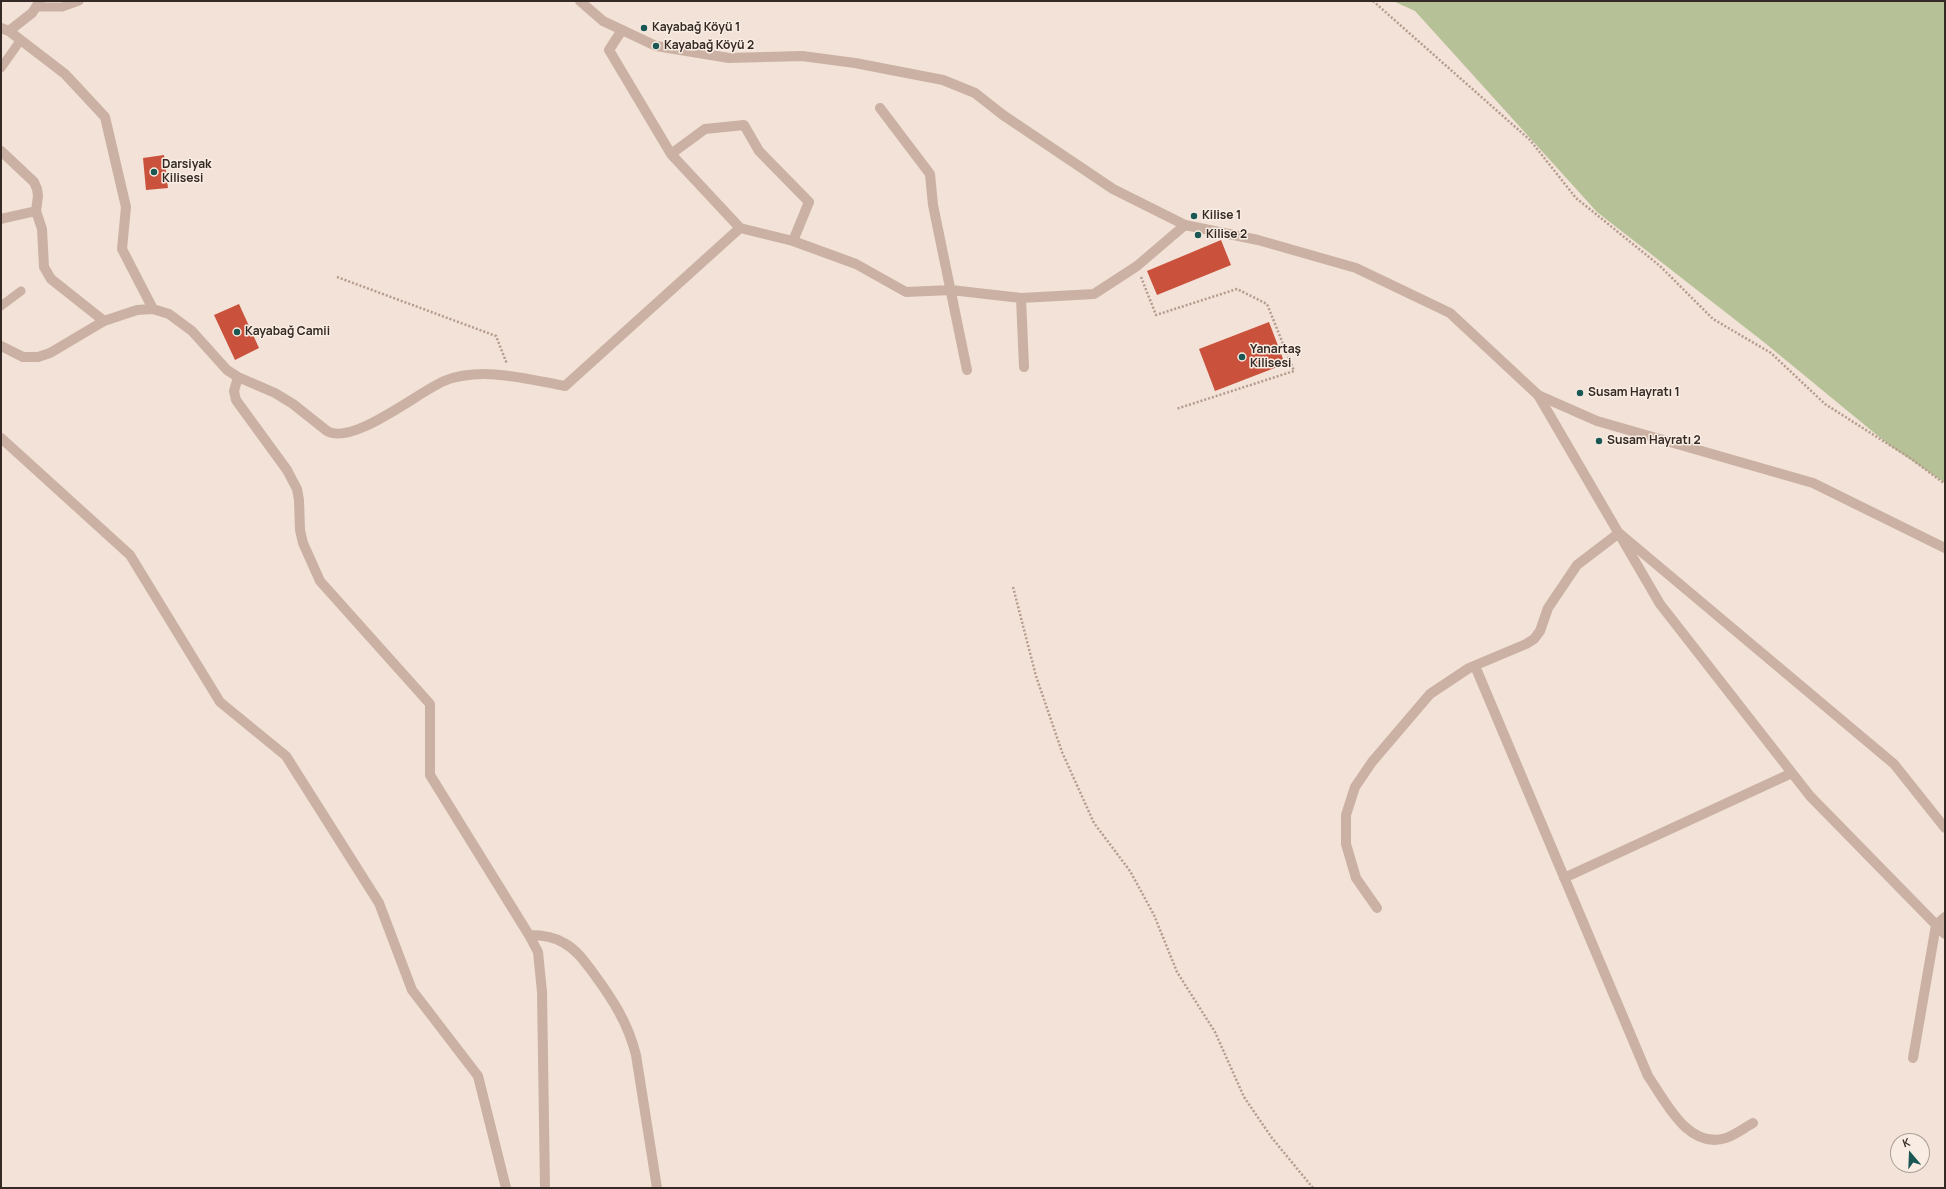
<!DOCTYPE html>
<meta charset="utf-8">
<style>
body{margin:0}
#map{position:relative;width:1946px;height:1189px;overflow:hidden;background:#f2e2d7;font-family:Manrope,sans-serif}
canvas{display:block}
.frame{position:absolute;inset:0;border:2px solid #342925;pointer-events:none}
.north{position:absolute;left:1890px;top:1133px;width:40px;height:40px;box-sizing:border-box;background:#f9ede3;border:1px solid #aa9f97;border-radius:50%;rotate:341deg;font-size:11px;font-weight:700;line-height:16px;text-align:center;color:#342925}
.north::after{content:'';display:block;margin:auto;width:14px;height:18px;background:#1a5755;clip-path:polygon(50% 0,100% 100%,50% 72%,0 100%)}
</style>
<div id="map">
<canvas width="1946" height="1189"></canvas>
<div class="frame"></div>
<div class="north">K</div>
</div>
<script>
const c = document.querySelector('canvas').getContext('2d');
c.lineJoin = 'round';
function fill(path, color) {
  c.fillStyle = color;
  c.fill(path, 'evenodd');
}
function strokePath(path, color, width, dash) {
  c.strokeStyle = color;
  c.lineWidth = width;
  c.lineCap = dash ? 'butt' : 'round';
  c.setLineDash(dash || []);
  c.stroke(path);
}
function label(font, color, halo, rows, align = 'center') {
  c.font = font + ' Manrope,sans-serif';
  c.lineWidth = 3;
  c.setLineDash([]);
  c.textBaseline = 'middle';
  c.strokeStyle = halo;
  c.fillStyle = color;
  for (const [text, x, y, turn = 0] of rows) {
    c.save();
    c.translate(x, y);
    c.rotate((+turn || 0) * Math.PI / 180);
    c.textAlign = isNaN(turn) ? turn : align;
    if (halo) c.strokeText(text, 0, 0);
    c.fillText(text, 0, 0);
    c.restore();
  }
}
fill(new Path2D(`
 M1393,1H1945V483L1889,445L1765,343L1597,212L1415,11Z`), '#b7c197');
fill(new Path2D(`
 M164,155L168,188L146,190L143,158Z
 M1221,240L1231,265L1157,295L1147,271Z
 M239,304L259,348L235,360L214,315Z
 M1269,322L1285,364L1215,391L1199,349Z`), '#ca513c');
strokePath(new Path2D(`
 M1373,1L1530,140L1576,198L1660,266L1713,319L1771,353L1825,404L1910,458L1945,484
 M337,277L496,336L507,364
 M1141,277L1156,315L1237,289L1267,304L1294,371L1176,409
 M1013,587L1036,676L1062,752L1094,823L1130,871L1154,915L1177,972L1215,1032L1244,1097L1272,1138L1313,1188`), '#b59b8d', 2.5, [2, 2]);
strokePath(new Path2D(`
 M36,7H62L79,1
 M1,68L20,41
 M1,306L21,291`), '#cab1a3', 9);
strokePath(new Path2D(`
 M1,28L9,31L65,74L105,117L126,207L122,249L153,309
 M622,30L609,50L671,154L740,228
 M9,31L32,13L40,1
 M880,108L930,174L933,205L967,370
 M1,151L34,182L37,189L38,196L36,211L42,229L44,267L51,279L104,321
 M671,154L705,129L744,125L759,151L809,202L793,241
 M1,219L36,211
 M1021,298L1024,367
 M1,346L23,357H38L50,353L104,321L137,310L153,309L169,314L192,331L227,370L238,377L275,393L293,404L327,431C353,446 418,392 444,381C481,366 527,379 565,386L740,228L793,241L856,264L906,292L951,290L1021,298L1094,294L1137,266L1185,225
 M238,377L234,391L236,400L287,470L297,489L299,500L300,530L303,543L320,581L430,704V775L529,935L538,952L542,992L545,1188
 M1538,395L1660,604L1810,796L1945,934
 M1,438L130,555L220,702L286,756L379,903L412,990L478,1076L506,1188
 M1475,666L1648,1076C1666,1102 1688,1150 1726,1138C1735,1135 1744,1128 1753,1123
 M1564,878L1792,773
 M1377,908L1356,878L1346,844V815L1355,787L1372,762L1430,694L1469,668L1526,644L1534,639L1540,631L1548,608L1577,565L1619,533L1894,764L1945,828
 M529,935C541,935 553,936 564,943C577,950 585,962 594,974C613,1000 628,1023 636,1055L657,1188
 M1913,1058L1936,925L1945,917`), '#cab1a3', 10);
strokePath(new Path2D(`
 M580,1L603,21L656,46L729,58L802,56L855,63L943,80L975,93L1003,115L1113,189L1185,225L1258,240L1356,268L1450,313L1538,395L1597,421L1813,483L1945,548`), '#cab1a3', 10);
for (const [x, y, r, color] of [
 [644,28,4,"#1a5755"],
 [656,46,4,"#1a5755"],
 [154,172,4,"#1a5755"],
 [1194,216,4,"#1a5755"],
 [1198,235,4,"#1a5755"],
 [237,332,4,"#1a5755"],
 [1242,357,4,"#1a5755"],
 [1580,393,4,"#1a5755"],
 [1599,441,4,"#1a5755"]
]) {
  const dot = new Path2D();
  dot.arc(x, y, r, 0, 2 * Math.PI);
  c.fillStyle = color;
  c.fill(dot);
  strokePath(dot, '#f9ede3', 1.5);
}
label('bold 12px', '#342925', '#f9ede3', [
 ["Kayabağ Köyü 1",652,28],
 ["Kayabağ Köyü 2",664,46],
 ["Darsiyak",162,165],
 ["Kilisesi",162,179],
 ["Kilise 1",1202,216],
 ["Kilise 2",1206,235],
 ["Kayabağ Camii",245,332],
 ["Yanartaş",1250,350],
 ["Kilisesi",1250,364],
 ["Susam Hayratı 1",1588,393],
 ["Susam Hayratı 2",1607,441]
], 'left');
</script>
